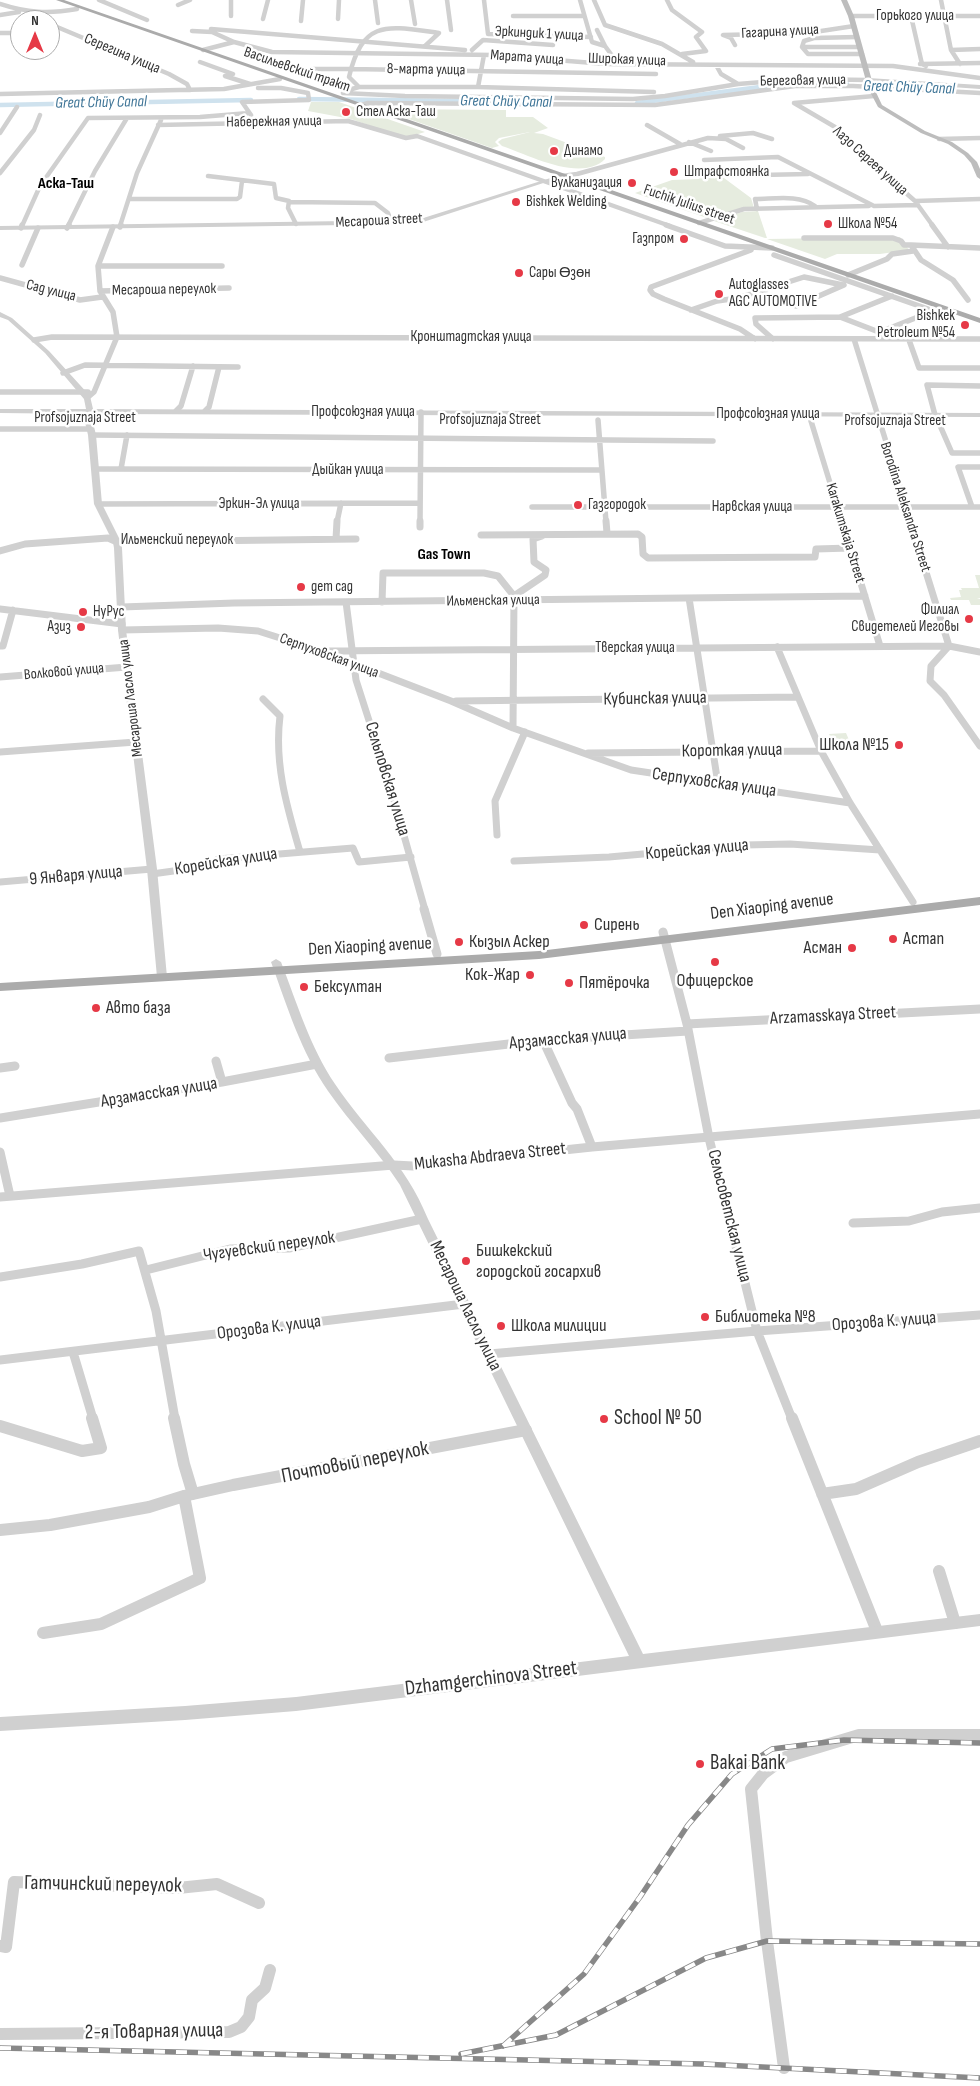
<!DOCTYPE html>
<meta charset="utf-8">
<style>
body{margin:0}
#map{position:relative;width:980px;height:2086px;overflow:hidden;background:#fff;font-family:"Sofia Sans Condensed",sans-serif}
canvas{display:block}
.north{position:absolute;left:10px;top:10px;width:50px;height:50px;box-sizing:border-box;background:#fff;border:1px solid #adadad;border-radius:50%;rotate:0deg;font-size:14px;font-weight:700;line-height:20px;text-align:center;color:#333}
.north::after{content:'';display:block;margin:auto;width:18px;height:22px;background:#e63946;clip-path:polygon(50% 0,100% 100%,50% 72%,0 100%)}
</style>
<div id="map">
<canvas width="980" height="2086"></canvas>
<div class="north">N</div>
</div>
<script>
const c = document.querySelector('canvas').getContext('2d');
c.lineJoin = 'round';
function fill(path, color) {
  c.fillStyle = color;
  c.fill(path, 'evenodd');
}
function strokePath(path, color, width, dash) {
  c.strokeStyle = color;
  c.lineWidth = width;
  c.lineCap = dash ? 'butt' : 'round';
  c.setLineDash(dash || []);
  c.stroke(path);
}
function label(font, color, halo, rows, align = 'center') {
  c.font = font + ' "Sofia Sans Condensed",sans-serif';
  c.lineWidth = 5;
  c.setLineDash([]);
  c.textBaseline = 'middle';
  c.strokeStyle = halo;
  c.fillStyle = color;
  for (const [text, x, y, turn = 0] of rows) {
    c.save();
    c.translate(x, y);
    c.rotate((+turn || 0) * Math.PI / 180);
    c.textAlign = isNaN(turn) ? turn : align;
    if (halo) c.strokeText(text, 0, 0);
    c.fillText(text, 0, 0);
    c.restore();
  }
}
fill(new Path2D(`
 M311,102H339L425,132L405,138L351,119L308,111Z
 M386,109L506,110V117H533L548,128L534,133L543,134L605,157V159C581,183 529,155 502,146L498,142L502,139L530,132L499,138L495,142L499,146L492,148L386,111Z
 M698,174L724,178L751,198L754,208H742L707,218L635,193L672,180L699,179Z
 M758,211L767,238H765L714,221L742,212Z
 M900,237L909,250L880,254H837L825,259L767,239Z
 M975,575H980V598H977L980,599V605H971L969,600H951L950,598L961,597L959,590H962L961,588H979Z
 M846,733L853,749L836,750L829,734Z`), '#e6ecdf');
strokePath(new Path2D(`
 M299,99L549,102
 M637,103L760,87L847,84
 M0,105L251,100`), '#cfe2ee', 4.5);
strokePath(new Path2D(`
 M99,0L147,20
 M231,0V16
 M375,0L378,23
 M411,0L415,24
 M447,0L451,30
 M484,0L488,34L591,37
 M580,0L592,42L605,46L616,61
 M594,0L605,25L662,44L693,62
 M667,0L672,10L702,32L696,37L706,51L682,54
 M941,0L951,50L960,64
 M0,4C27,13 49,14 77,9
 M178,5L190,0
 M0,15L19,12
 M513,16H584
 M851,16H980
 M911,16L922,64L926,66
 M263,19L268,0
 M338,19L339,0
 M301,21L303,0
 M50,24L169,74L187,84L190,90
 M211,29L465,50
 M597,30L605,46
 M192,31L212,32L234,42L272,52L493,55L606,64L893,66L980,78
 M0,33H20
 M857,37L814,38L804,41L802,47L808,54H862
 M735,45L731,38L723,35L808,33L854,26
 M802,47H859
 M203,50L234,42
 M472,50L483,40L553,45
 M951,50L980,49
 M267,59L352,89L359,87H478L654,92
 M200,62L233,74L225,76L250,84
 M920,64L980,63
 M304,72L314,69H350L656,74
 M738,84L800,79L868,80
 M359,87L349,77C363,18 388,26 439,33L425,46
 M478,87L484,55
 M352,89L343,93L405,96L633,99L665,96L738,84L721,74L716,65
 M0,94L224,89L280,79
 M874,96L794,103L835,127L857,150L915,201L933,226
 M361,105L368,103L655,105L795,86H853L980,93
 M251,115L242,102L309,100L308,93L281,88H258
 M158,125L348,121L406,138L417,136L670,226
 M647,125L680,144
 M0,133L17,107
 M720,136L753,133L772,139
 M939,139L980,138
 M689,142L711,151
 M704,160L778,157L874,206L918,205
 M0,173L34,130L40,115
 M761,175L808,174
 M208,176L274,184L276,198L289,201L288,208L296,224
 M562,176L577,174L708,138L726,139L743,148
 M129,199H237L240,197L242,181
 M915,201L980,199
 M290,202L375,203L388,213L392,223
 M757,209L755,199C774,199 799,194 815,206
 M699,223L744,209L869,206
 M22,226L40,186L88,118L200,117L249,113
 M68,226L95,171L127,118
 M120,226L137,173L161,120`), '#d0d0d0', 4.5);
strokePath(new Path2D(`
 M666,225L725,246L772,248
 M932,225L948,247
 M120,227L121,225
 M21,228L22,225
 M67,228L69,225
 M804,238H893L901,241L904,245H911
 M751,250L651,287L650,290L653,294L664,299L740,329L755,339
 M774,255L928,309V313L880,332
 M22,265L38,228
 M98,266H222
 M848,275L887,259L892,254L913,251
 M0,278L80,300L102,297
 M100,291L229,288
 M758,292L796,306L844,285
 M968,300L953,280L921,260L911,245L980,248
 M691,310L717,301L738,298L804,277L843,285
 M840,317L884,334
 M773,339L756,324L755,318L840,317L892,296
 M854,339L911,522
 M34,340L52,337L980,339
 M909,340L919,368H980
 M63,373L85,365L238,367
 M0,392H88
 M87,398L94,392L117,337L113,312L100,291L98,266L113,227
 M176,411L181,406L193,366
 M205,411L209,407L219,367
 M935,415L927,385L980,386
 M598,420L606,522
 M811,421L842,522
 M938,421L952,453H980
 M0,429H91
 M92,435L713,441
 M95,469L602,470
 M121,469L127,435
 M98,504L420,503
 M532,507H980
 M972,507L958,467H980
 M337,522L341,503
 M420,522L421,412`), '#d0d0d0', 5.5);
strokePath(new Path2D(`
 M606,521L607,533
 M842,521L880,646
 M910,521L949,646
 M420,527V521
 M481,535L638,534L642,537L643,554L648,558L815,557L816,549L850,548
 M336,539L337,521
 M0,551L25,544L108,538L117,542L356,539
 M514,596L545,575L546,570L534,562L533,539L542,536
 M689,598L718,784
 M346,602L356,680L390,786L425,910
 M382,602L383,573H484L498,576L514,596L513,728
 M122,607L234,603L865,596
 M0,609L122,624
 M122,630L218,628L258,631L321,651L451,701L513,728L631,770L850,803
 M0,646H3L13,610
 M949,646L931,666L930,681L944,695L980,746
 M777,647L821,751L850,803L913,902
 M323,651L949,646L980,652
 M0,677L127,667
 M263,699L280,716C274,764 287,807 300,852
 M456,701L798,697
 M0,752L136,742
 M588,753L821,751
 M497,835L495,801L525,732
 M514,861L609,857L745,845L790,844L880,850
 M152,874L209,866L218,859L353,848L359,862L411,857
 M0,882L152,869`), '#d0d0d0', 7);
strokePath(new Path2D(`
 M424,909L437,954
 M663,932L687,1024L709,1138L757,1331L792,1419
 M687,1024L980,1009
 M543,1040L572,1103L577,1109L592,1147
 M389,1058L543,1040L688,1031
 M216,1061L222,1082
 M0,1068L15,1066
 M0,1118L222,1082L317,1064
 M0,1152L10,1196
 M0,1197L394,1165L413,1166L592,1147L980,1114
 M853,1223L909,1221L942,1212L980,1208
 M146,1270L230,1249L289,1248L422,1219
 M0,1277L82,1264L139,1251L156,1311L175,1419
 M73,1352L93,1419
 M489,1354L757,1331L980,1315
 M0,1360L464,1304`), '#d0d0d0', 9);
strokePath(new Path2D(`
 M174,1418L184,1464L193,1494
 M792,1418L877,1631
 M0,1426L82,1451L101,1448L92,1418
 M822,1494L856,1489L918,1462L980,1441
 M0,1530L50,1525L149,1507L184,1496L233,1485L526,1430
 M939,1571L955,1623
 M43,1633L101,1624L200,1578L184,1496
 M0,1946L6,1947L14,1882L178,1888L217,1884L259,1903
 M0,2034L229,2032L241,2027L249,2017L252,2000L265,1988L270,1970
 M784,2068L767,1941L751,1789L763,1774L786,1757L859,1735H980`), '#d0d0d0', 12);
fill(new Path2D(`
 M868,78L980,85V89L866,81Z
 M560,175L565,176L417,224L0,230V226L417,220Z
 M0,312L12,318L49,351L90,396L93,409L980,413V417L93,414L92,418L96,435L102,504L121,542L122,548L126,630L157,869L167,977L162,980L157,977L147,869L118,630L114,548L113,542L94,504L88,435L84,418L86,414L0,413V409H86L84,399L45,353L8,320L0,317Z
 M276,959L281,962C297,1003 310,1047 335,1084C368,1133 405,1162 428,1219L643,1654L980,1614V1626L296,1711L185,1720L0,1731V1717L185,1706L296,1697L629,1656L400,1185C378,1151 350,1123 328,1091C301,1052 287,1006 271,962Z`), '#d0d0d0');
fill(new Path2D(`
 M841,0H847L854,16L874,88L882,105L925,131L952,142L968,153L977,162L980,169V179L977,177L971,163L964,155L948,144L921,133L878,107L868,88L848,16Z`), '#bdbdbd');
fill(new Path2D(`
 M56,0H64L980,318V323Z
 M980,897V905L539,959L0,991V983L539,951Z`), '#ababab');
const rail = new Path2D(`
 M503,2046L584,1974L640,1897L688,1825L732,1774L772,1749L844,1740L980,1743
 M0,2048L703,2064L980,2078
 M461,2054L556,2035L706,1958L767,1941L980,1944`);
strokePath(rail, '#888', 5.5);
strokePath(rail, '#fff', 4, [11]);
for (const [x, y, r, color] of [
 [346,112,5,"#e63946"],
 [554,151,5,"#e63946"],
 [674,172,5,"#e63946"],
 [632,183,5,"#e63946"],
 [516,202,5,"#e63946"],
 [828,224,5,"#e63946"],
 [684,239,5,"#e63946"],
 [519,273,5,"#e63946"],
 [719,294,5,"#e63946"],
 [965,325,5,"#e63946"],
 [578,505,5,"#e63946"],
 [301,587,5,"#e63946"],
 [83,612,5,"#e63946"],
 [969,619,5,"#e63946"],
 [81,627,5,"#e63946"],
 [899,745,5,"#e63946"],
 [584,925,5,"#e63946"],
 [893,939,5,"#e63946"],
 [459,942,5,"#e63946"],
 [852,948,5,"#e63946"],
 [715,962,5,"#e63946"],
 [530,975,5,"#e63946"],
 [569,983,5,"#e63946"],
 [304,987,5,"#e63946"],
 [96,1008,5,"#e63946"],
 [466,1261,5,"#e63946"],
 [705,1317,5,"#e63946"],
 [501,1326,5,"#e63946"],
 [604,1419,5,"#e63946"],
 [700,1764,5,"#e63946"]
]) {
  const dot = new Path2D();
  dot.arc(x, y, r, 0, 2 * Math.PI);
  c.fillStyle = color;
  c.fill(dot);
  strokePath(dot, '#fff', 2);
}
label('15px', '#333', '#fff', [
 ["Горького улица",915,16],
 ["Гагарина улица",780,32,-3],
 ["Эркиндик 1 улица",539,34,3],
 ["Серегина улица",122,54,23],
 ["Марата улица",527,58,4],
 ["Широкая улица",627,60,2],
 ["Васильевский тракт",297,70,19],
 ["8-марта улица",426,70,1],
 ["Береговая улица",803,81,-1],
 ["Набережная улица",274,122,-1],
 ["Лазо Сергея улица",870,161,42],
 ["Fuchik Julius street",689,205,19],
 ["Месароша street",379,221,-3],
 ["Месароша переулок",164,290,-1],
 ["Сад улица",51,291,14],
 ["Кронштадтская улица",471,337],
 ["Профсоюзная улица",363,412],
 ["Профсоюзная улица",768,414],
 ["Profsojuznaja Street",85,418],
 ["Profsojuznaja Street",490,420],
 ["Profsojuznaja Street",895,421],
 ["Дыйкан улица",348,470],
 ["Эркин-Эл улица",259,504],
 ["Нарвская улица",752,507],
 ["Borodina Aleksandra Street",905,507,72],
 ["Karakumskaja Street",845,533,73],
 ["Ильменский переулок",177,540],
 ["Ильменская улица",493,601,-1],
 ["Тверская улица",635,648],
 ["Серпуховская улица",329,656,20],
 ["Волковой улица",64,672,-5],
 ["Месароша Ласло улица",131,698,-97]
]);
label('15px', '#333', '#fff', [
 ["Стел Аска-Таш",356,112],
 ["Динамо",564,151],
 ["Штрафстоянка",684,172],
 ["Вулканизация",622,183,"right"],
 ["Bishkek Welding",526,202],
 ["Школа №54",838,224],
 ["Газпром",674,239,"right"],
 ["Сары Өзөн",529,273],
 ["Autoglasses",729,285],
 ["AGC AUTOMOTIVE",729,302],
 ["Bishkek",955,316,"right"],
 ["Petroleum №54",955,333,"right"],
 ["Газгородок",588,505],
 ["дет сад",311,587],
 ["Филиал",959,610,"right"],
 ["Свидетелей Иеговы",959,627,"right"],
 ["НуРус",93,612],
 ["Азиз",71,627,"right"]
], 'left');
label('italic 16px', '#3f7597', '#fff', [
 ["Great Chüy Canal",909,88,2],
 ["Great Chüy Canal",506,102,1],
 ["Great Chüy Canal",101,103,-1]
]);
label('bold 16px', '#000', '#fff', [
 ["Аска-Таш",66,184],
 ["Gas Town",444,555]
]);
label('18px', '#333', '#fff', [
 ["Кубинская улица",655,699,-1],
 ["Короткая улица",732,751,-1],
 ["Сельповская улица",387,779,73],
 ["Серпуховская улица",714,783,8],
 ["Корейская улица",697,850,-5],
 ["Корейская улица",226,862,-9],
 ["9 Января улица",76,876,-5],
 ["Den Xiaoping avenue",772,907,-7],
 ["Den Xiaoping avenue",370,947,-3],
 ["Arzamasskaya Street",833,1016,-3],
 ["Арзамасская улица",568,1039,-5],
 ["Арзамасская улица",159,1093,-9],
 ["Mukasha Abdraeva Street",490,1157,-6],
 ["Сельсоветская улица",729,1216,76],
 ["Чугуевский переулок",269,1247,-8],
 ["Месароша Ласло улица",465,1306,64],
 ["Орозова К. улица",884,1322,-4],
 ["Орозова К. улица",269,1328,-7]
]);
label('18px', '#333', '#fff', [
 ["Школа №15",889,745,"right"],
 ["Сирень",594,925],
 ["Астап",903,939],
 ["Кызыл Аскер",469,942],
 ["Асман",842,948,"right"],
 ["Кок-Жар",520,975,"right"],
 ["Офицерское",715,981,"center"],
 ["Пятёрочка",579,983],
 ["Бексултан",314,987],
 ["Авто база",106,1008],
 ["Бишкекский",476,1251],
 ["городской госархив",476,1272],
 ["Библиотека №8",715,1317],
 ["Школа милиции",511,1326]
], 'left');
label('21px', '#333', '#fff', [
 ["School № 50",614,1419],
 ["Bakai Bank",710,1764]
], 'left');
label('21px', '#333', '#fff', [
 ["Почтовый переулок",355,1463,-11],
 ["Dzhamgerchinova Street",491,1679,-7],
 ["Гатчинский переулок",103,1885,1],
 ["2-я Товарная улица",154,2032,-1]
]);
</script>
